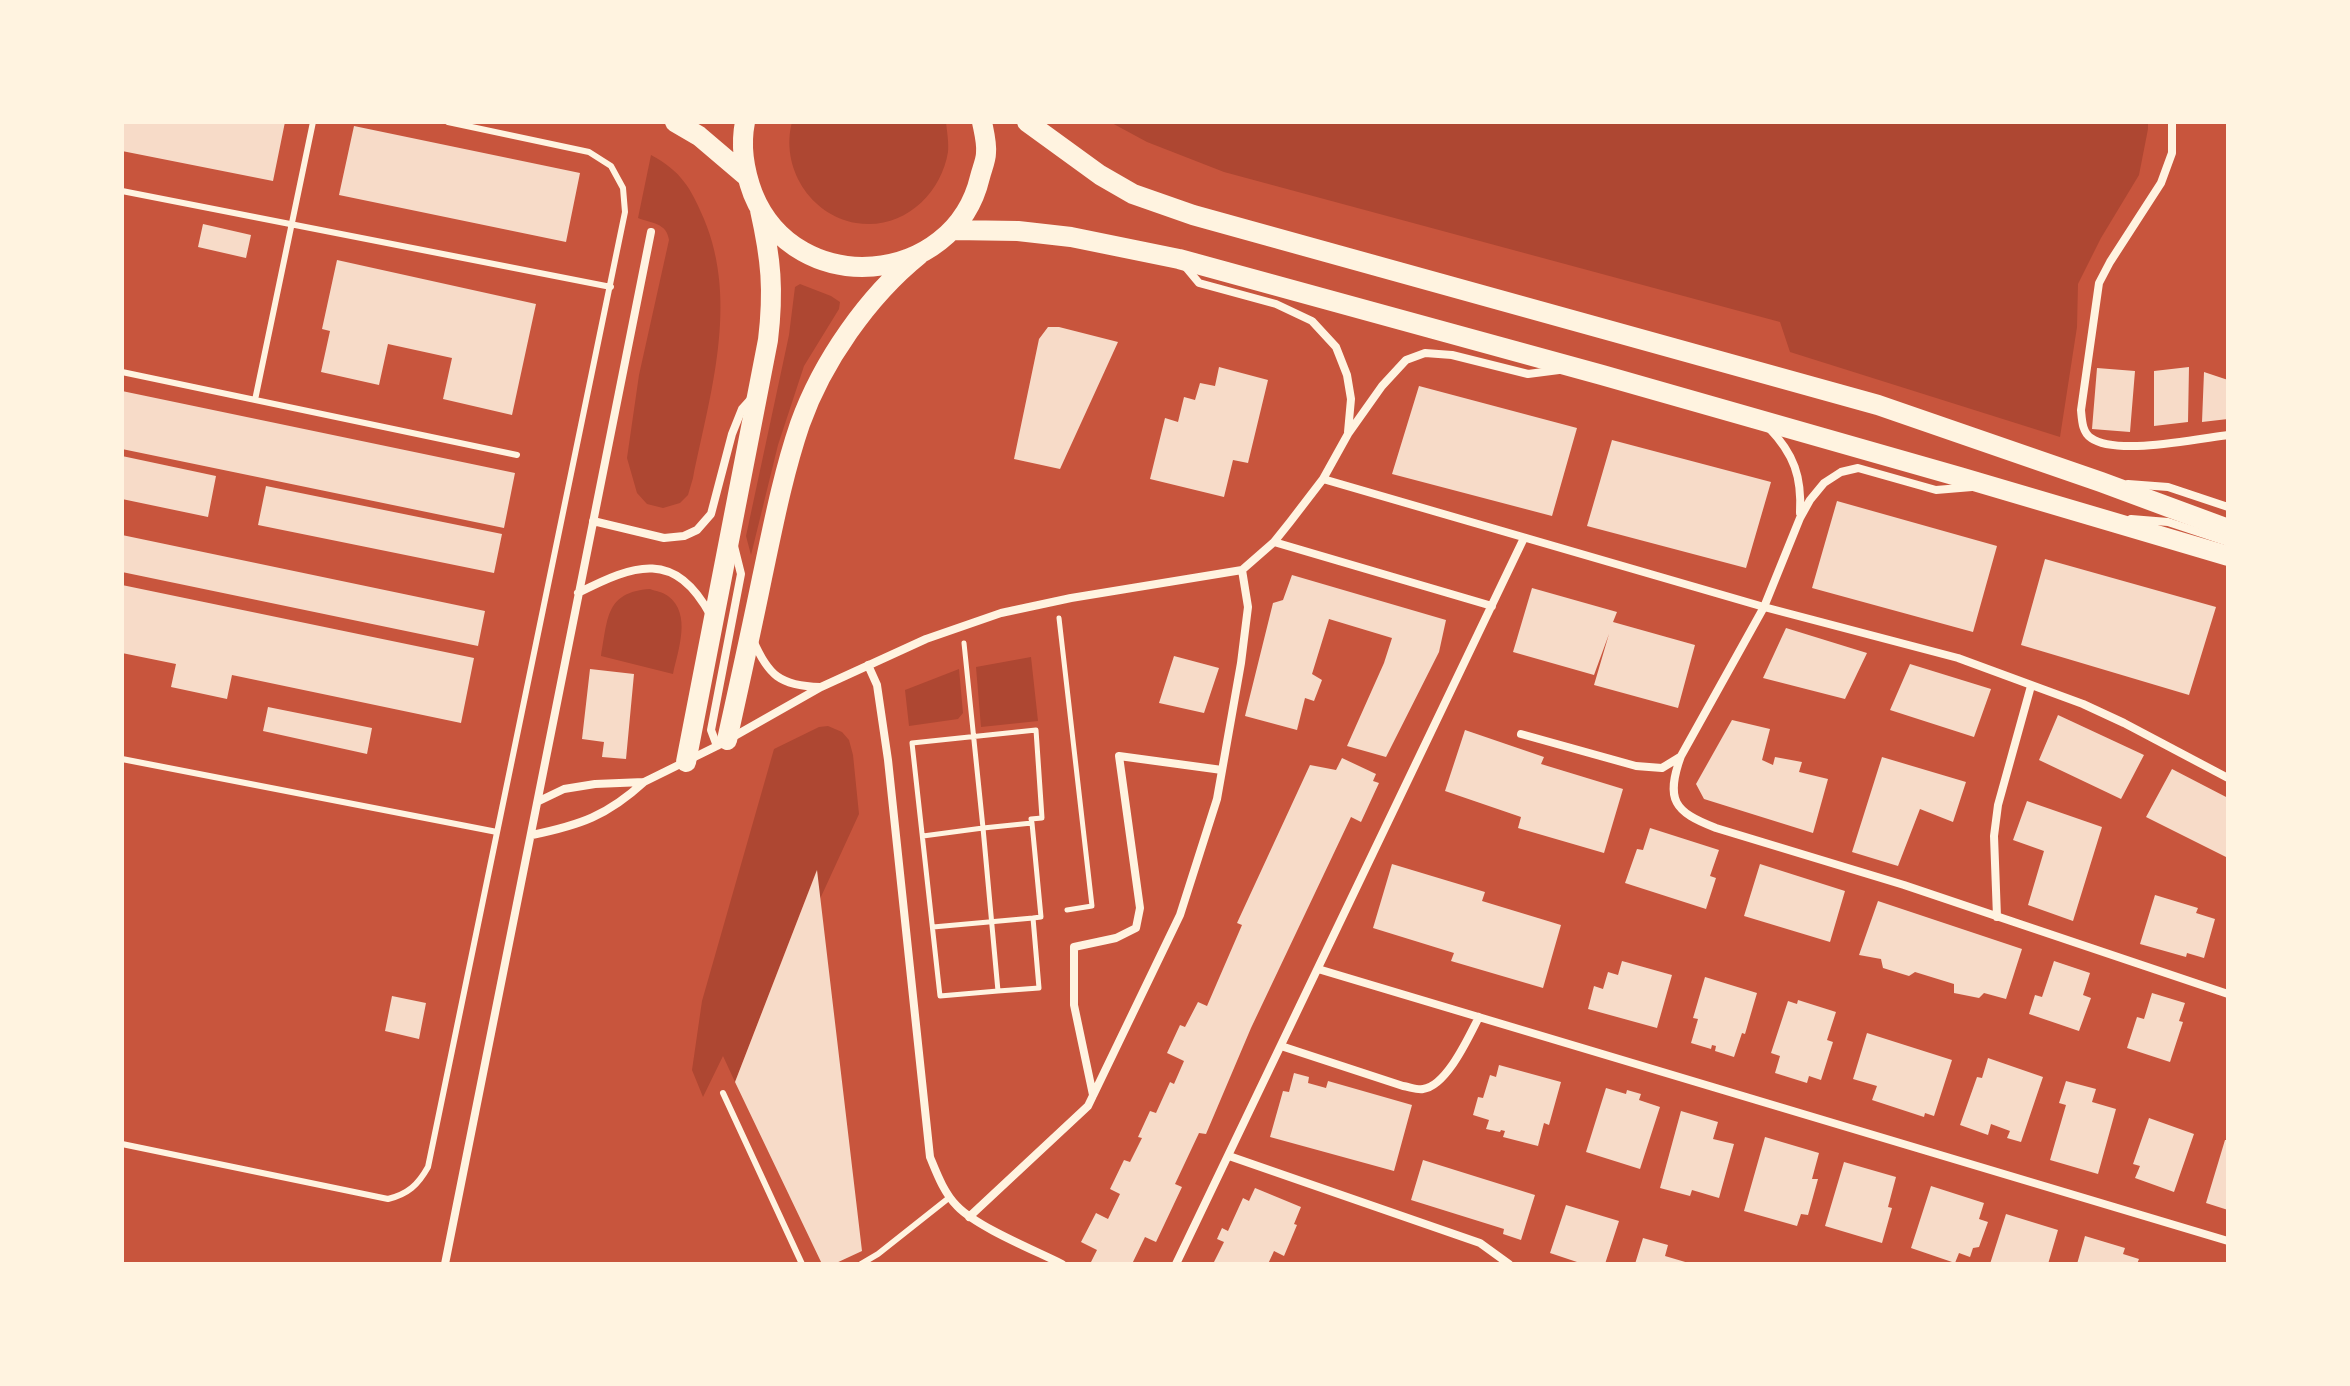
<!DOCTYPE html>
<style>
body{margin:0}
#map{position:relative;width:2350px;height:1386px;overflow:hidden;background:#c8553d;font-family:Lato,sans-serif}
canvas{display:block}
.frame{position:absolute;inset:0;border:124px solid #fff3e0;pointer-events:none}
</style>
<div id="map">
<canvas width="2350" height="1386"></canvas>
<div class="frame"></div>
</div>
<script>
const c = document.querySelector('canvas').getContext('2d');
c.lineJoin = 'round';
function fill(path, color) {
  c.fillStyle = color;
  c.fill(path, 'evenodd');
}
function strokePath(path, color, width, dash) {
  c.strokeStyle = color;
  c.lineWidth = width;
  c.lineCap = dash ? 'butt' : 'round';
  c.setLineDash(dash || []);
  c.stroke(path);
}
fill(new Path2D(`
 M792,122H946C947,132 949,143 948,152C941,195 902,231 856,223C810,215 780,167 792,122Z
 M1110,122H2148V129L2139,175L2101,238L2078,284L2077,327L2060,437L1790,352L1780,322L1224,172L1147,142Z
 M651,155C681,171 691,188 704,219C739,303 710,394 693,478L688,495L680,503L663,508L647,504L637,493L627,458L639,375L669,240C667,223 651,223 638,218Z
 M800,284L831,296L840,302L839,309L804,366L778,445L751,555L746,536L789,335L795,287Z
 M650,589C655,591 663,592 668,596C692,614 678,650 673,674L601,656C608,619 605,592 650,589Z
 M1031,657L1038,721L981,727L976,667Z
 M959,669L963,713L958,719L909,726L905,690Z
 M828,726L842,732L849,740L853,755L859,814L820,899L816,872L735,1082L723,1056L703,1097L692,1070L702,1001L774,749L819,727Z`), '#ae4732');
fill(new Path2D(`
 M122,122H285L273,181L122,151Z
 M354,126L580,173L566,242L339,195Z
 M203,224L251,235L246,258L198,247Z
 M337,260L536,304L512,415L443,399L452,358L388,344L379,385L321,372L330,331L322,329Z
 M1048,327H1059L1118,342L1060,469L1014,459L1039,339Z
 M1219,367L1268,380L1248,463L1233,460L1224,497L1150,479L1165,418L1178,422L1184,397L1195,400L1200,383L1215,386Z
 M2189,367L2188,422L2154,426V371Z
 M2097,368L2135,371L2130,432L2092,429Z
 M2204,372L2228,380V419L2202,422Z
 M1419,386L1577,428L1552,516L1392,474Z
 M122,391L515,473L504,528L122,449Z
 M1612,440L1771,482L1746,568L1587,526Z
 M122,456L216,476L208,517L122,499Z
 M266,486L502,534L494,573L258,525Z
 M1837,501L1997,546L1973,632L1812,588Z
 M122,535L485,611L478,646L122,572Z
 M2045,559L2216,607L2189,695L2021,645Z
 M1292,575L1446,620L1439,652L1386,757L1347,746L1384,663L1392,638L1329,619L1312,674L1322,680L1314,701L1305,698L1297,730L1245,716L1273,603L1283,600Z
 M122,585L474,658L461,723L232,675L227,699L171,687L176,664L122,653Z
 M1532,588L1617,612L1613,622L1695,645L1678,708L1594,685L1609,634L1594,675L1513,652Z
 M1786,628L1867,653L1845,699L1763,678Z
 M1174,656L1219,668L1204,713L1159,703Z
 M1910,664L1991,689L1974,737L1890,710Z
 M590,669L634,674L626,759L602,757L604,742L582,739Z
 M268,707L372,728L367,754L263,731Z
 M2058,715L2144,755L2121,799L2039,760Z
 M1732,720L1770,729L1762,760L1773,765L1775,757L1802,762L1799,772L1828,779L1813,833L1704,799L1696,784Z
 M1465,730L1544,757L1541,764L1623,789L1604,853L1518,828L1521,817L1445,791Z
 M1882,757L1966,782L1953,822L1920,809L1898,866L1852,852Z
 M1342,758L1376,774L1373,781L1379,783L1361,822L1351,817L1251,1028L1206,1134L1199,1133L1175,1184L1182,1187L1156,1242L1145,1237L1132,1264H1090L1097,1250L1081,1242L1096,1213L1108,1219L1120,1194L1110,1189L1124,1160L1130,1162L1142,1138L1138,1137L1150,1111L1156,1113L1170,1082L1174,1084L1184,1061L1167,1053L1180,1025L1185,1027L1198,1002L1207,1006L1242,925L1237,923L1310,765L1336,770Z
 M2172,769L2228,798V858L2146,817Z
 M2027,801L2102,827L2073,921L2028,905L2044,851L2013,840Z
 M1650,828L1719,850L1710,876L1716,878L1706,909L1625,883L1637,849L1643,850Z
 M1392,864L1485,892L1482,901L1561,925L1543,988L1451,961L1454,953L1373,928Z
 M1760,864L1845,891L1830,942L1744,916Z
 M817,870L862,1251L834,1264H822L735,1082Z
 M2155,895L2198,908L2196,913L2215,919L2204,958L2187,953L2186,957L2140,944Z
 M1878,901L2022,949L2006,999L1984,993L1979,998L1954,993V984L1915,972L1909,976L1883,968L1881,959L1859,955Z
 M1622,961L1672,975L1657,1028L1588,1009L1594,986L1603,989L1608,972L1618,975Z
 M2054,961L2090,973L2083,995L2091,998L2079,1031L2029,1014L2035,995L2042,997Z
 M1705,977L1757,993L1745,1034L1742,1033L1734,1057L1715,1051L1716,1046L1712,1045L1711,1049L1691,1043L1698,1019L1693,1018Z
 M2152,993L2185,1003L2179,1021L2183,1022L2170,1062L2127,1048L2137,1017L2144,1019Z
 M392,996L426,1003L419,1039L385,1031Z
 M1798,1000L1836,1012L1827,1040L1833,1042L1821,1080L1809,1076L1807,1083L1775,1073L1780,1056L1771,1053L1788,1001L1797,1004Z
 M1867,1033L1952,1060L1934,1116L1925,1113L1924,1117L1872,1100L1877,1086L1853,1079Z
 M1988,1058L2043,1077L2021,1142L2007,1138L2010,1131L1991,1124L1988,1135L1960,1125L1977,1077L1982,1078Z
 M1499,1065L1561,1082L1549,1125L1544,1123L1538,1146L1503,1137L1505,1131L1501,1130L1500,1132L1486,1129L1489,1120L1473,1115L1478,1097L1483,1098L1490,1075L1496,1077Z
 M1294,1073L1309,1077L1308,1083L1326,1088L1328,1081L1412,1105L1394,1171L1270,1137L1283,1091L1289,1092Z
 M2066,1081L2096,1089L2092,1102L2116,1109L2098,1174L2050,1160L2066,1105L2059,1103Z
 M1606,1088L1626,1094L1627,1090L1641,1094L1639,1100L1660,1107L1640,1169L1586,1152Z
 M1681,1111L1718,1122L1713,1139L1734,1144L1719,1198L1692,1190L1690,1196L1660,1188Z
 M2149,1118L2194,1134L2174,1192L2135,1178L2140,1166L2133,1164Z
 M1765,1137L1819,1153L1812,1179H1818L1808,1215L1801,1214L1797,1226L1744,1211Z
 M2225,1140H2228V1210L2206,1203Z
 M1423,1160L1535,1195L1521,1240L1503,1234L1504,1229L1411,1200Z
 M1844,1162L1896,1177L1888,1207L1892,1208L1882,1243L1825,1226Z
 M1931,1186L1984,1203L1979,1219L1988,1222L1979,1247L1973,1248L1970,1257L1959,1253L1955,1263L1911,1248Z
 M1255,1188L1301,1207L1294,1224L1297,1225L1284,1256L1274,1251L1268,1264H1213L1224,1242L1217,1239L1222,1228L1228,1231L1243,1198L1249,1201Z
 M1566,1205L1619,1221L1605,1264H1577V1262L1550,1253Z
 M2006,1214L2058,1230L2048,1264H1990Z
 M2085,1236L2125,1248L2123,1254L2139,1259L2137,1264H2077Z
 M1643,1238L1668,1245L1665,1256L1692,1264H1635Z`), '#f7dbc8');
strokePath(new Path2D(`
 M1059,618L1092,906L1067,910
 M1036,730L1042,818L1031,819L1032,823L983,828L998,991L940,996L912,743Z
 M923,836L983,828L964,643
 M933,927L1033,918
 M998,991L1039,988L1033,918L1041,917L1032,823`), '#fff3e0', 5);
strokePath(new Path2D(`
 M122,191L611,287
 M122,372L517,455
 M255,400L313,122
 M122,759L497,832
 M723,1093L802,1264
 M122,1144L388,1199C408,1194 418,1185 428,1167L625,212L623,188L611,166L589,152L448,122
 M861,1264L878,1254L950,1197`), '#fff3e0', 6);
strokePath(new Path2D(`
 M2172,122V153L2161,183L2110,262L2099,283L2081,410C2082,420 2082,432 2091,438C2116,456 2197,439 2228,435
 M1184,265L1199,283L1276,304L1312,321L1336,347L1347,375L1351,399L1348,432
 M1769,428C1794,454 1802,477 1800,513
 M1323,479L1764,607L1958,658L2083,704L2124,723L2228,778
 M2128,484L2168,487L2228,507
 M1972,487L1936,490L1858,468L1841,472L1824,483L1810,500L1800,518L1764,607L1681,756C1665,800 1674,812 1716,828L1904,885L2228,994
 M2131,519L2168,522L2228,542
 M593,521L664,538L684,536L697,530L711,514L732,434L742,409L751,399
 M1274,542L1492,606
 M578,593C635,564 675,549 711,616
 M753,640C768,675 780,686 820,687
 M868,665L877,685L888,760L930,1157C937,1174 944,1193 957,1206C977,1227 1034,1250 1062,1264
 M1521,734L1636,766L1662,768L1680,757
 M717,746L711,730L741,574L734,546
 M539,801L564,789L595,784L644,782L717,746L821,687L926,639L1001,613L1071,598L1242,570L1274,542L1290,522L1323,479L1348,434L1382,386L1406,360L1425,353L1452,355L1528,374L1559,370
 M532,835C580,825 607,816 644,782
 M1997,917L1994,836L1998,805L2031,686
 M1318,969L2228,1241
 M1281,1046L1403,1086C1410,1087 1417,1090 1423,1089C1447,1086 1469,1036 1479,1017
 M1093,1095L1074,1005V947L1116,938L1136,928L1140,908L1119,756L1222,770
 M1229,1156L1480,1243L1509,1264
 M969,1217L1088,1106L1180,915L1217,799L1241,663L1248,607L1242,570
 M445,1264L651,232
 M1176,1264L1524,538`), '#fff3e0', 8);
strokePath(new Path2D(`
 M675,122L699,136L746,176
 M745,122C740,147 744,170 753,194C796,300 954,287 980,177C982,169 986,160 986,153C987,143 984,132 982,122
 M1027,122L1100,175L1133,194L1193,215L1878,405L2101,482L2228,529
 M953,230L1018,231L1071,237L1179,259L1602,375L1960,477L2228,556
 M727,740C739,686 751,632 762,578C773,526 783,474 800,424C822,362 868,296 919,255
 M686,762L768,340C774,290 771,259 760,210`), '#fff3e0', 20);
</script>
